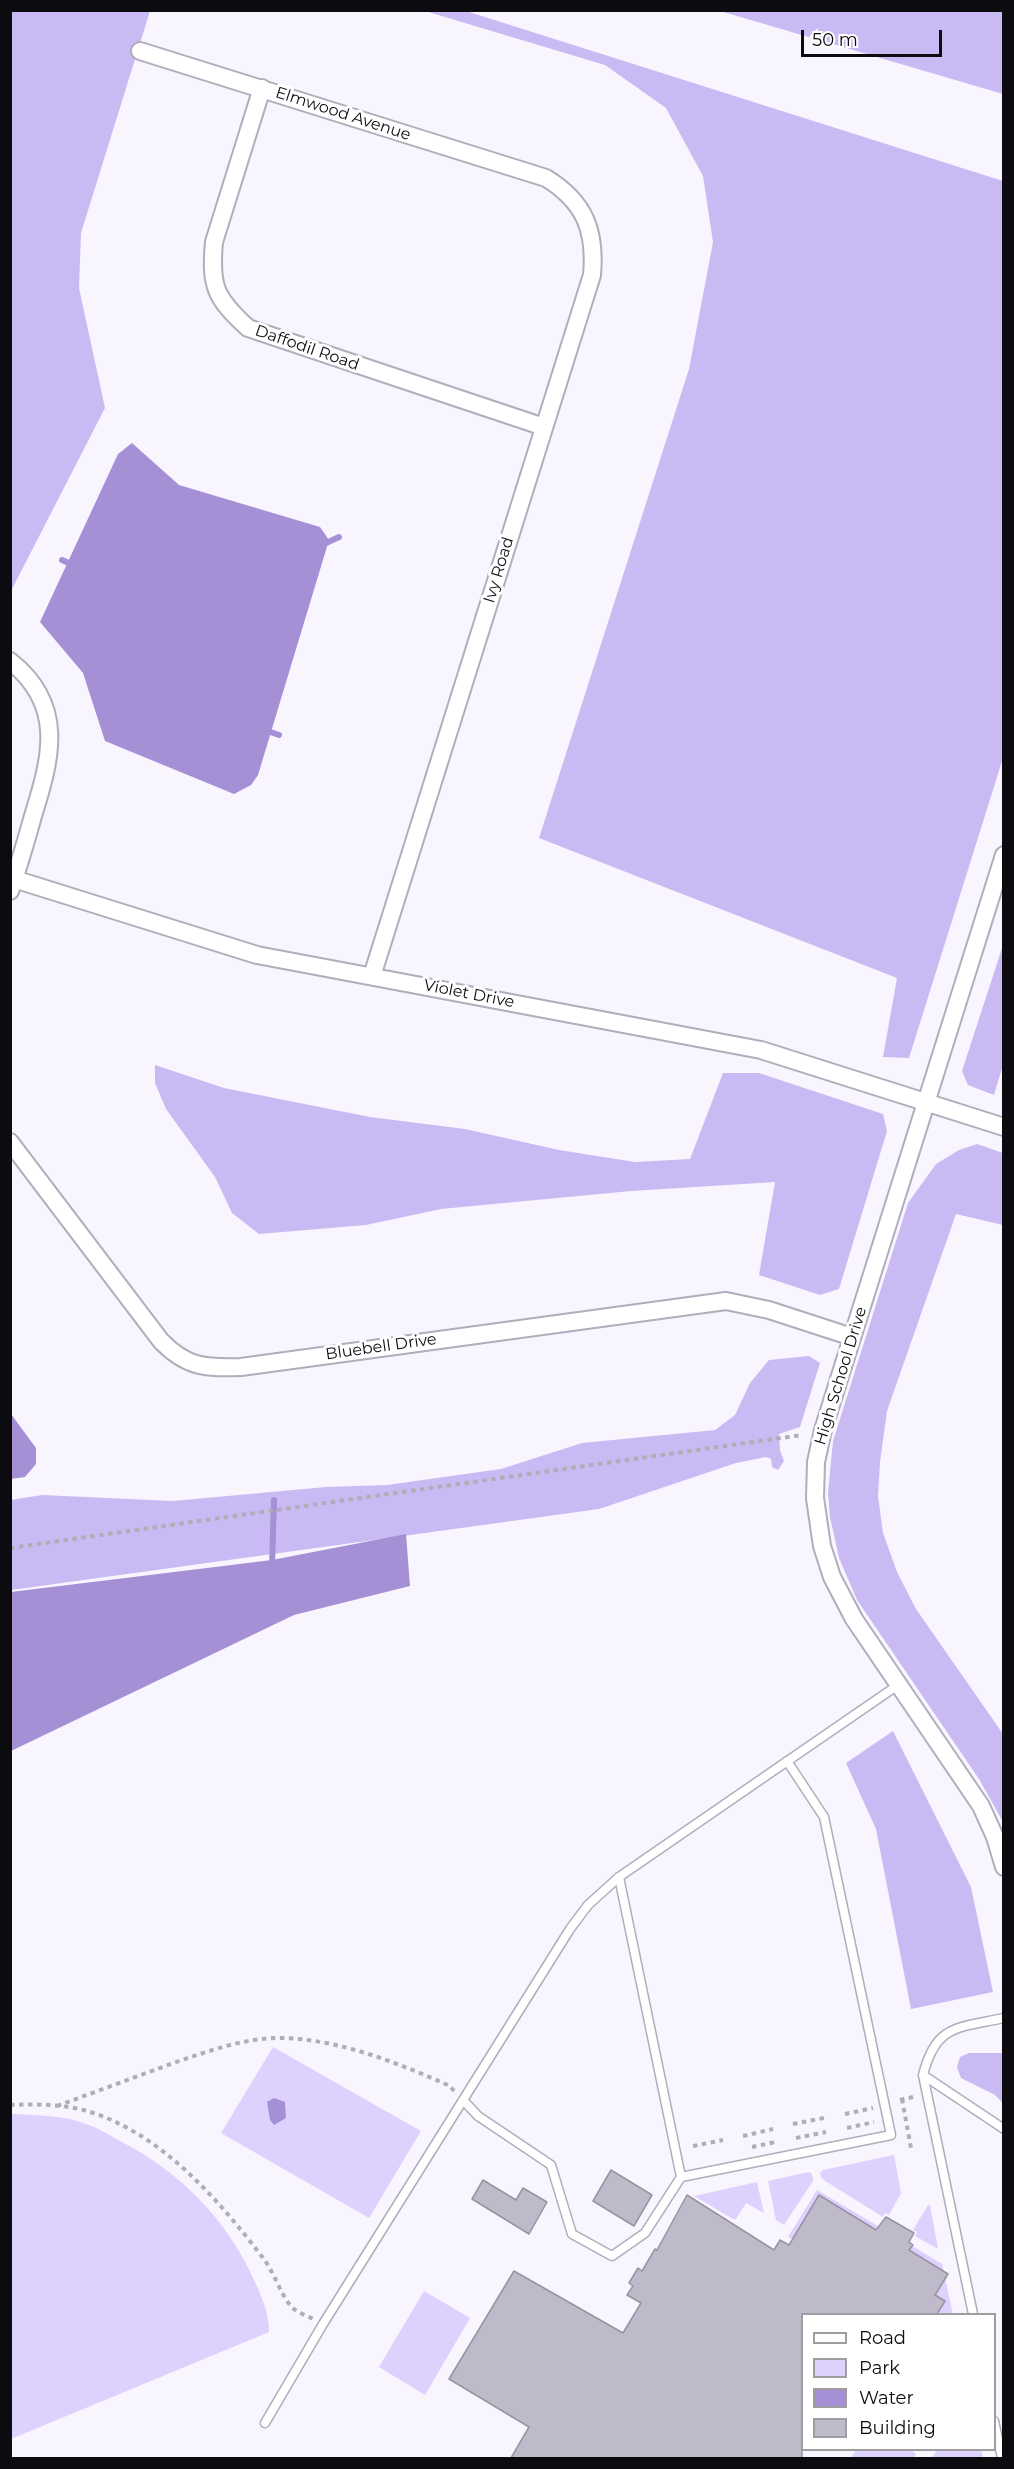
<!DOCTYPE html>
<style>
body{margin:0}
#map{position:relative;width:1014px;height:2469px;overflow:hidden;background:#f8f5ff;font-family:Montserrat,sans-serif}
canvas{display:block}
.frame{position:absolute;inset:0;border:12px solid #0c0b10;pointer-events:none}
.legend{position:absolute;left:801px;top:2313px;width:195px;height:138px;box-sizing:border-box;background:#fff;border:2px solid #9e9d9f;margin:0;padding:8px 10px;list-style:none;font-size:18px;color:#0c0b10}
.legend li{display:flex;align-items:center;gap:12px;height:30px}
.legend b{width:30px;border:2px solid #9e9d9f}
.scale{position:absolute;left:801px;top:30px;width:141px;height:27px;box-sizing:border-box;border:3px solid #0c0b10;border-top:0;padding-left:8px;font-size:18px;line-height:21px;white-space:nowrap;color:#0c0b10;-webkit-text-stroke:4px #fff;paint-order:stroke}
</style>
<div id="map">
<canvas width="1014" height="2469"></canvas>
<div class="frame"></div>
<ul class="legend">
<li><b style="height:8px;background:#fff"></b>Road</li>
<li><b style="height:16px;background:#ddd1fd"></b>Park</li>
<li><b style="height:16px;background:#a590d6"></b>Water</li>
<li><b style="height:16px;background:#bebac9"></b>Building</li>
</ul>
<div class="scale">50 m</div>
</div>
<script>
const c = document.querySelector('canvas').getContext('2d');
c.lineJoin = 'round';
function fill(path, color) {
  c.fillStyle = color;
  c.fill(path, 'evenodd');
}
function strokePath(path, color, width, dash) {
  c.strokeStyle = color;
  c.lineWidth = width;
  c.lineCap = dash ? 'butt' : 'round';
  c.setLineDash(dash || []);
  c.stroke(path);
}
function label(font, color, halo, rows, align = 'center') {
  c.font = font + ' Montserrat,sans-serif';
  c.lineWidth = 6;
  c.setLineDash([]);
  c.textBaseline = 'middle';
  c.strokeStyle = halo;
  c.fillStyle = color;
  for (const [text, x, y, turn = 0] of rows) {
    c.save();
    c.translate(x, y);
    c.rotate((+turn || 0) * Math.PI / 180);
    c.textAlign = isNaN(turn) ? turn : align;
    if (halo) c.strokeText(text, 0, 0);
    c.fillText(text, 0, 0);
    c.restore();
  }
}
fill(new Path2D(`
 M273,2047L421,2131L369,2218L221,2133Z
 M10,2114C34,2115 61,2115 83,2123C96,2127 108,2134 120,2141C180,2172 226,2218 254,2280C262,2297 269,2313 269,2332L11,2439Z
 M894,2155L901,2193L889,2215L885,2213L883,2217L822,2179L820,2173L823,2170Z
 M809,2172L812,2174L813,2181L784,2225L776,2220L768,2181Z
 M757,2182L764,2213L746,2203L736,2219H733L694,2196Z
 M817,2190L878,2226L876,2230L819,2195L792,2239L788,2237Z
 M928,2205H930L938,2249L915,2236L917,2232L913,2230Z
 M912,2246L942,2264L944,2271L909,2250Z
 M945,2278L953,2314H937L945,2301L935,2295Z
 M424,2291L470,2318L425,2395L379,2367Z
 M856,2450H911L916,2454L914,2458H851Z
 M937,2450H981L983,2458H932Z`), '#ddd1fd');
fill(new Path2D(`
 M11,11H150L81,233L79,288L105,408L11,591Z
 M425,11H466L1003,181V758L909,1058L883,1057L897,978L539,838L689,369L713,242L703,176L666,108L605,65Z
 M720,11H1003V94Z
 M1003,945V1065L994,1095L968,1085L962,1071Z
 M155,1065L224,1088L370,1117L465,1129L559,1150L635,1162L690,1159L723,1073H759L883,1114L887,1131L839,1289L820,1295L759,1275L775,1182L631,1191L441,1209L366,1225L259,1234L232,1213L215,1177L166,1109L155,1083Z
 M977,1144L1003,1153V1225L956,1214L887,1411L880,1462L878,1496L883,1533L897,1572L916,1609L1003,1734V1822L979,1779L857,1600L839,1558L830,1517L828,1493L833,1441L908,1203L936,1164L959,1150Z
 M809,1356L820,1363L800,1427L779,1434L780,1450L784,1461L778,1470L772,1467L771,1459L766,1457L736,1463L599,1509L11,1590V1500L42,1495L173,1501L326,1487L387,1485L501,1469L582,1443L715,1430L735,1415L750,1383L769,1360Z
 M893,1731L971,1887L993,1992L911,2009L876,1829L846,1763Z
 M969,2053H1003V2103L995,2095L961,2078L957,2067L960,2057Z`), '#cabaf4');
fill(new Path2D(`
 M132,443L179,485L320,527L329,540L258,775L251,785L234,794L105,741L83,673L40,622L118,454Z
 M11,1414L36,1448V1464L25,1477L11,1479Z
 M406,1534L410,1586L294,1615L11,1751V1592L272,1560Z
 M274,2098L285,2102L286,2118L274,2125L270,2120L267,2102Z`), '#a590d6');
strokePath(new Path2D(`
 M322,545L339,537
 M62,560L73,565
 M265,730L279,735
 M272,1566L274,1500`), '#a590d6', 6);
const building = new Path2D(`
 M611,2170L652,2195L634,2226L593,2201Z
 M483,2180L516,2200L523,2188L547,2202L529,2234L472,2199Z
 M687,2195L774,2250L780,2240L789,2245L819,2195L876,2230L886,2217L914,2233L909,2242L913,2245L909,2250L948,2274L935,2295L945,2301L937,2314H802V2458H511L529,2427L449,2379L514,2271L623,2333L641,2303L627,2295L633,2286L629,2283L638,2268L642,2271L655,2249L657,2250Z`);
fill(building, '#bebac9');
strokePath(building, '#9793a2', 1.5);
const lane = new Path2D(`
 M923,2075L1004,2129
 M463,2100L478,2116L551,2165L572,2234L612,2256L645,2233L681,2177L619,1877
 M681,2177L891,2135L824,1817L787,1761
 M973,2314L923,2075C936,2024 958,2028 1004,2018
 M994,2421L1002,2458
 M265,2423L323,2324L570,1929L588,1905L619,1877L898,1685`);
const street = new Path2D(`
 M140,51L546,178C585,202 596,231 592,275L372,976
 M262,88L214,242C210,286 215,298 248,328L544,427
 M10,661C66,705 51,758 33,816C26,841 19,866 10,891
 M1004,855L823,1430L816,1462L815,1498L822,1546L832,1577L854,1619L981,1806L995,1837L1004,1867
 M14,879L257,955L761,1050L1004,1127
 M10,1142L161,1341C187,1368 206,1368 241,1367L726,1301L769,1310L852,1337`);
strokePath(lane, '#b0adbc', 11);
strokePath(street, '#b0adbc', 20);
strokePath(new Path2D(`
 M10,1548L802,1435
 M902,2099L911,2148
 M900,2100L913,2097
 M10,2105C36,2104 62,2104 87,2111C161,2133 218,2199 263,2258C274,2272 279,2291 290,2305C295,2312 306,2315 313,2319
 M57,2106C98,2091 140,2075 182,2060C215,2049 248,2037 284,2038C341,2040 398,2063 450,2086L454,2091
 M845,2114L873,2108
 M793,2124L824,2118
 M847,2128L874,2122
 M743,2136L773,2129
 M796,2138L826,2132
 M693,2146L723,2140
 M752,2147L776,2142`), '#b0adb6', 4, [4.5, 4.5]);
strokePath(lane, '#fff', 8);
strokePath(street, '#fff', 16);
label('16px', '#0c0b10', '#fff', [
 ["Elmwood Avenue",343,114,18],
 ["Daffodil Road",307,348,19],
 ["Ivy Road",499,570,-73],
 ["Violet Drive",469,994,11],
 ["Bluebell Drive",381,1347,-8],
 ["High School Drive",841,1376,-73]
]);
</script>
